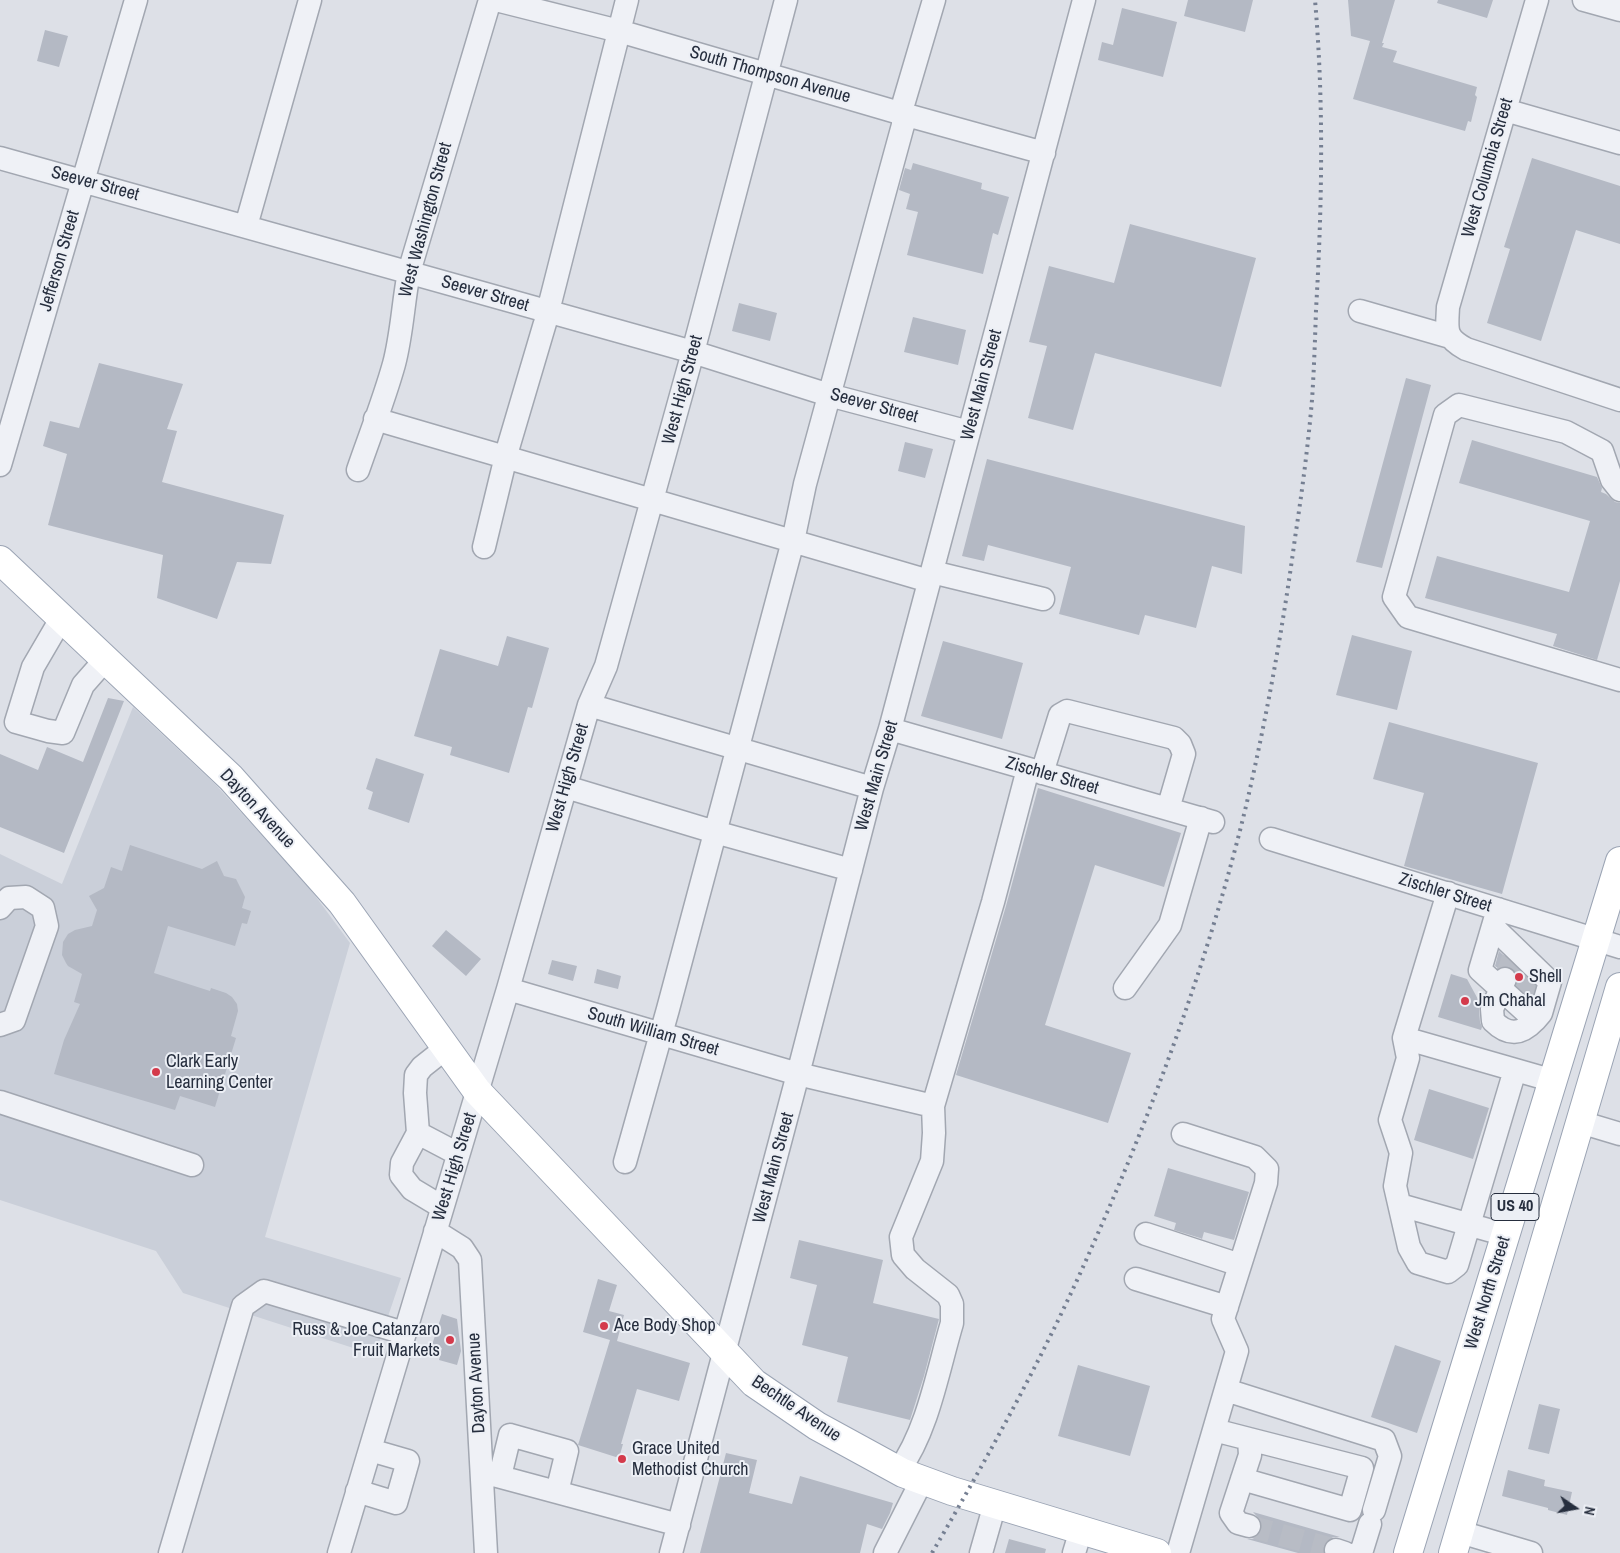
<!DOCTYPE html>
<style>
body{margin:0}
#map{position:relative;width:1620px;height:1553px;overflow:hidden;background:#dde0e7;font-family:"Archivo Narrow",sans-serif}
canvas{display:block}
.north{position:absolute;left:1550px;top:1483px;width:50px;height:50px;-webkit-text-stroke:4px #eceff5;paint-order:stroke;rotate:102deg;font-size:14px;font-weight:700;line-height:20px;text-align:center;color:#262e3e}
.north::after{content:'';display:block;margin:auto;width:18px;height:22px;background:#262e3e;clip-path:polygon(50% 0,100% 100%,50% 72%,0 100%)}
</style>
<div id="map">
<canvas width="1620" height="1553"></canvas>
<div class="north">N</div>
</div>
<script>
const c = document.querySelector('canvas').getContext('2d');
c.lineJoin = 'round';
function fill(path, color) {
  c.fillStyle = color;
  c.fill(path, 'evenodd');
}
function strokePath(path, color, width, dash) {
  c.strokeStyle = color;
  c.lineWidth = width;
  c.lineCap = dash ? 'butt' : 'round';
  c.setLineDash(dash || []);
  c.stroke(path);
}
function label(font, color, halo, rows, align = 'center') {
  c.font = font + ' "Archivo Narrow",sans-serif';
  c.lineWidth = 4;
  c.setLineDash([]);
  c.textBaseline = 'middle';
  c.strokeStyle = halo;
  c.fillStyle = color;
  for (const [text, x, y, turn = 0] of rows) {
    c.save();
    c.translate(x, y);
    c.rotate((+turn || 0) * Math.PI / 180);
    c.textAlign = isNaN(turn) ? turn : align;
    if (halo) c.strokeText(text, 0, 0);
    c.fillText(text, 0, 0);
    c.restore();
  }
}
fill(new Path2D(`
 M133,707L215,784L308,886L350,943L265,1237L401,1278L375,1355L183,1293L156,1251L0,1200V854L62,884Z`), '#cacfd9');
fill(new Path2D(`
 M1188,0H1253L1245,32L1184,16Z
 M1348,0H1395L1382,43H1384L1382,47L1397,51L1393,62L1477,87L1475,95L1477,97L1471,122L1468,121L1465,131L1353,99L1370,41L1351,36Z
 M1438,0H1493L1487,18L1437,3Z
 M1122,8L1177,22L1163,77L1098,60L1102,42L1113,45Z
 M45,30L68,36L59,67L37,61Z
 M1532,158L1620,186V244L1576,230L1541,341L1487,323L1510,249L1504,247Z
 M913,163L982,183L981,189L1009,197L998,235L993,233L983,274L907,255L918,212L906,209L910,194L899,190L905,168L911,170Z
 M1130,224L1256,258L1221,387L1095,353L1073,430L1028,418L1047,346L1029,342L1049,266L1114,283Z
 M739,303L777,313L770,341L732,331Z
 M913,317L966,330L958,365L904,352Z
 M99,363L183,384L167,429L177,431L162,482L284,515L271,564L237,562L217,619L157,598L163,555L48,525L67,454L43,446L50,421L79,428Z
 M1406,378L1431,385L1382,568L1356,562Z
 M1472,440L1597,477L1602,488L1601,492L1606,494L1615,502L1620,503V581L1597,660L1553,646L1557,634L1425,598L1437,556L1569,592L1590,521L1459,483Z
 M905,442L933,449L925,478L898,471Z
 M987,459L1245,526L1242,574L1212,566L1196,628L1145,615L1139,635L1059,614L1071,567L988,545L984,561L962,556Z
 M1352,635L1412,651L1397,710L1336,695Z
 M507,636L549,648L532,708L528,707L509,773L450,755L452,747L414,736L440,649L498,666Z
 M943,641L1023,663L1002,739L921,716Z
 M108,698L124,701L64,853L0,827V754L38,770L47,747L83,762Z
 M1389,722L1538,763L1502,894L1404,866L1424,793L1373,779Z
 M376,758L424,774L409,823L368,809L373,792L366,789Z
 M1038,788L1181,833L1164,887L1095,865L1045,1025L1131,1053L1108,1123L956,1075L1006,906Z
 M130,845L202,869L217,861L224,876L236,879L245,897L242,908L251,911L247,924L242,923L235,946L168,926L154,973L210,991L211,988L226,993L232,997L237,1004L238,1011L231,1036L236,1038L215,1107L180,1096L175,1110L54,1074L64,1040L80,1004L74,1002L82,974L68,966L66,963L62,955L63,942L68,934L75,930L92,926L97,910L89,896L104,888L111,867L122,871Z
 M446,930L481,959L466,976L432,946Z
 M1499,951L1535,986L1531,999L1517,985L1518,978L1515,971L1510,967L1503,966L1498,968L1495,966Z
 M552,960L577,966L573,981L548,974Z
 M597,969L621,976L618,989L594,983Z
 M1451,974L1467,979L1480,1003L1479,1010L1480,1022L1482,1027L1481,1030L1438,1017Z
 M1429,1089L1489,1108L1473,1159L1414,1140Z
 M1168,1168L1249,1192L1234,1240L1204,1232L1202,1239L1200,1238L1174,1230L1176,1223L1154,1216Z
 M799,1240L883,1260L873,1303L939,1319L924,1376L910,1420L837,1402L848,1357L802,1345L817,1285L790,1278Z
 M598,1279L617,1285L609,1311L624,1315L617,1341L690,1363L679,1401L637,1389L621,1444H623L619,1458L578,1445L610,1340L583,1332Z
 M442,1314L457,1319L461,1351L457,1365L439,1360L442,1348L432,1345Z
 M1395,1345L1441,1361L1417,1433L1371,1417Z
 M1078,1365L1150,1386L1130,1456L1058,1436Z
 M1539,1404L1560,1409L1549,1454L1528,1449Z
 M726,1453L757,1460L749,1493L792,1504L800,1476L893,1503L890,1513L882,1529L867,1524L860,1553H700Z
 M1508,1470L1545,1480L1544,1486L1572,1492L1567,1515L1548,1510V1508L1502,1496Z
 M1253,1512L1340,1537H1333L1327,1541L1323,1546V1553H1298L1247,1539H1253L1258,1536L1262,1529V1522Z
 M1009,1539L1046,1549L1045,1553H1005Z`), '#b4b9c4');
strokePath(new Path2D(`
 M1505,979L1513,957
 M1521,998L1530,975
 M1249,1526L1336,1550`), '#b8bcc5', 22, [22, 11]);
const minor = new Path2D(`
 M496,0L619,31L903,114L1044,153
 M1537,0L1448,307C1447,330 1444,337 1466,349L1620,400
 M1584,0L1620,10
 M1505,110L1620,143
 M0,158L693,352L829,395L969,432
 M246,226L310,0
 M1360,311L1450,337
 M375,419L929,581
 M0,465L136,0
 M358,470C370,435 384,400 394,364C402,334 403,303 409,272L490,0
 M1620,490L1612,480L1602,451L1566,432L1459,405L1445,415L1394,597L1408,617L1620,680
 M484,547L508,448L545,323L627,0
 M932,572L1043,599
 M61,619L33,667L16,722L48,731L63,733L83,685L105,660
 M589,705L872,788
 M890,729L1213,822
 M1042,773L1060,715L1067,711L1174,738L1180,744L1184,754L1168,809
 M566,787L715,832L851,870
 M1271,839L1620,947
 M1448,893L1404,1038L1408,1058L1390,1120L1401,1153L1395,1186L1409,1247L1418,1263L1448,1272L1457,1265L1515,1070
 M0,908L9,898L26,897L43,908L47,926L14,1020L0,1025
 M1493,927L1550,982L1541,1013L1535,1020L1480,970L1498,909
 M1505,979L1492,1009L1493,1021C1508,1036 1521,1035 1535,1020
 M1125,988L1170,925L1201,818
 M508,989L798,1074L933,1106
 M1404,1038L1554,1081
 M0,1102L192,1165
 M1580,1122L1620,1134
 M418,1133L458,1154
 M625,1162L668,1009L793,541L805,484L903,125V105L934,0
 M1400,1205L1506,1235
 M442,1207L412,1189L401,1175L402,1163L418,1133L415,1093L416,1075L422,1067L446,1048
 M435,1231L462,1248L470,1260L486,1553
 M1146,1234L1240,1265
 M1136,1279L1227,1307
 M1226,1390L1384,1440L1390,1456L1374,1510
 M1214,1430L1249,1439L1250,1455L1231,1513L1238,1523L1249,1526
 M899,1470C928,1430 938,1370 952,1323V1304L948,1295L915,1269L903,1255L901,1237L932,1161L934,1133L933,1106L993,902L1028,769
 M482,1472L679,1525
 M500,1476L510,1435L567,1451L557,1492
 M1242,1479L1350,1510L1362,1468L1249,1439
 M357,1491L396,1503L408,1461L370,1450
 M1460,1532L1531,1553
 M1336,1550L1345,1553
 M170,1553L243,1306L264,1291L404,1333
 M339,1553L508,989L589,705L606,666L693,352L786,0
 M671,1553L798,1074L872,788L890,729L1084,0
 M885,1553L922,1480
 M981,1553L995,1504
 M1074,1553L1081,1530
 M1178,1553L1237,1351L1223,1319L1266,1183L1267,1169L1255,1157L1183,1134
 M1358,1553L1362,1550L1370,1524`);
const major = new Path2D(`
 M0,560L231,778L342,903L477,1091L754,1383L817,1426L903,1473L952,1491L1157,1553
 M1408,1553L1620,861
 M1453,1553L1620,987`);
strokePath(minor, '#a2a7b1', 25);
strokePath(major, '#9ba4b4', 30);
strokePath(minor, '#eff1f6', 22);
strokePath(major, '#fff', 28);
strokePath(new Path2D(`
 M932,1553C989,1455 1046,1352 1091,1249C1154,1108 1211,953 1247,802C1267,715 1283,627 1295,538C1302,492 1308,446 1312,400C1314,370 1315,340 1316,310C1322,207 1324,103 1315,0`), '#757f92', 4, [2.5, 5]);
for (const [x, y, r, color] of [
 [1519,977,5,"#d43a4b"],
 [1465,1001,5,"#d43a4b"],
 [156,1072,5,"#d43a4b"],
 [604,1326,5,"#d43a4b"],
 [450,1340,5,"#d43a4b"],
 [622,1459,5,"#d43a4b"]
]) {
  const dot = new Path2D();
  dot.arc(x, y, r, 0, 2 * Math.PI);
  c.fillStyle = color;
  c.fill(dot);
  strokePath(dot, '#eceff5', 2);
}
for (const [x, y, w] of [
 [1515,1207,48]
]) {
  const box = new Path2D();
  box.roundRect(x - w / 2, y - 13.5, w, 27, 4);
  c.fillStyle = '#eceff5';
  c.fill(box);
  strokePath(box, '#262e3e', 1);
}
label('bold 16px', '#262e3e', null, [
 ["US 40",1515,1207]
]);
label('18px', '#262e3e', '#eceff5', [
 ["South Thompson Avenue",770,75,16],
 ["West Columbia Street",1488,168,-74],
 ["Seever Street",95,184,15],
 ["West Washington Street",426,220,-75],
 ["Jefferson Street",60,261,-74],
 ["Seever Street",485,294,16],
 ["West Main Street",982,385,-75],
 ["West High Street",683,390,-75],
 ["Seever Street",874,406,15],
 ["West Main Street",877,776,-74],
 ["Zischler Street",1052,776,16],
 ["West High Street",568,778,-74],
 ["Dayton Avenue",257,809,47],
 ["Zischler Street",1445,893,17],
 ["South William Street",653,1032,16],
 ["West High Street",455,1167,-73],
 ["West Main Street",774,1168,-75],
 ["West North Street",1488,1293,-73],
 ["Dayton Avenue",477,1383,-93],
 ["Bechtle Avenue",796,1409,34]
]);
label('18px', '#262e3e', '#eceff5', [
 ["Shell",1529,977],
 ["Jm Chahal",1475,1001],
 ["Clark Early",166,1062],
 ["Learning Center",166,1083],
 ["Ace Body Shop",614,1326],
 ["Russ & Joe Catanzaro",440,1330,"right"],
 ["Fruit Markets",440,1351,"right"],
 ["Grace United",632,1449],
 ["Methodist Church",632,1470]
], 'left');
</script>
